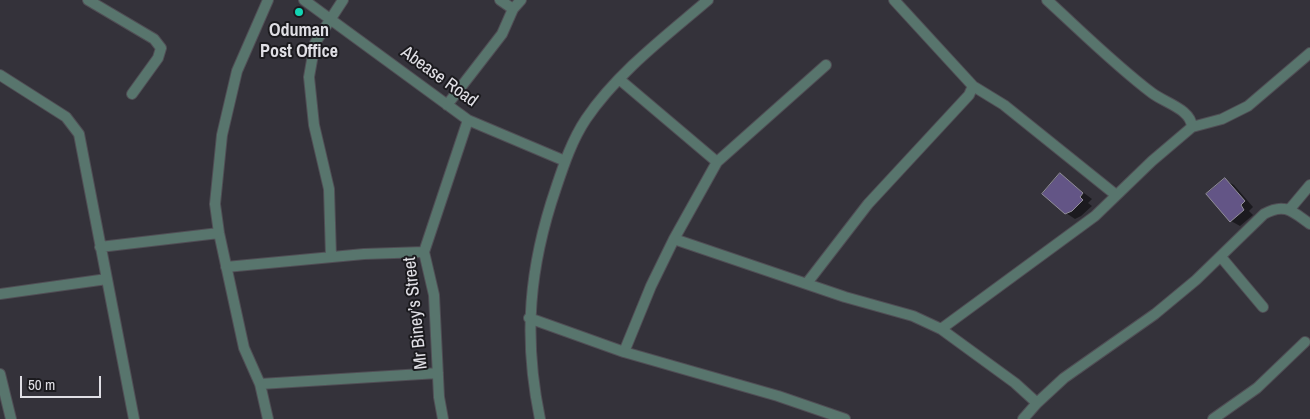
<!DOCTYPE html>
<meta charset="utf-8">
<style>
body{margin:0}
#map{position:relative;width:1310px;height:419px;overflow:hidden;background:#34323a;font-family:"Archivo Narrow",sans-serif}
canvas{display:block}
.scale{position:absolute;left:20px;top:376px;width:81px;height:22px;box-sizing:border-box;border:2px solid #e0dfe5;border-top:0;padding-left:6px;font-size:15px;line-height:18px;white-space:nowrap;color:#e0dfe5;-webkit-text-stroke:4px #1b1a1e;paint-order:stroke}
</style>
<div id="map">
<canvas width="1310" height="419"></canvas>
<div class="scale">50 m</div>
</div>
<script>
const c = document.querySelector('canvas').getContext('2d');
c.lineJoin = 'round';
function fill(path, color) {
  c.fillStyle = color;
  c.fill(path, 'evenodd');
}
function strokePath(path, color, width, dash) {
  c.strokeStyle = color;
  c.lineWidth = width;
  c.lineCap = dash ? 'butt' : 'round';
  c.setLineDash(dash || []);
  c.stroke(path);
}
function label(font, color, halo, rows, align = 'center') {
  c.font = font + ' "Archivo Narrow",sans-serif';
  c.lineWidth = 4;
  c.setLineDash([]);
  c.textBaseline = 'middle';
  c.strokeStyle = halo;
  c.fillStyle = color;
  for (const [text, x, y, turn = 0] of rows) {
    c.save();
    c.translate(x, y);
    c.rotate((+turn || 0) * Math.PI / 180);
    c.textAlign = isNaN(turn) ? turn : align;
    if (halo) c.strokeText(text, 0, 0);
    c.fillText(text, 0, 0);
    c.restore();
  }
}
fill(new Path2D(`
 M1060,175L1092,199L1088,203L1092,206L1081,216L1075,219L1066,213Z
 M1225,180L1234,185L1253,207L1249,211L1253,215L1240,226L1231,221Z`), '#0007');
const building = new Path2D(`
 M1060,173L1083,193L1080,197L1083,200L1072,211L1065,214L1042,194Z
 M1225,178L1245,201L1241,205L1244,210L1230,222L1206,194Z`);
fill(building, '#635586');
strokePath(building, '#918e99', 1);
const street = new Path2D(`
 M88,0L154,39L161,48L158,58L132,94
 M268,0L237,71L222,135L215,204L219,233L244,348L260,384L268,419
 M304,0L468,120L565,161
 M500,0L513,9
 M894,0L973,86
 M0,75L66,117L79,134L134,419
 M619,79L717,162
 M447,105L502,34L513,9L521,0
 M1192,127L1222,119L1248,106L1310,53
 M1289,210L1310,185
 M674,239L845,297L913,316L941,329L1015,383L1037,403
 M100,247L219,233
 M331,257L329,189L314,125L309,77L315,43L343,0
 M1221,257L1263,307
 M226,267L364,254L424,252
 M807,283L868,204L969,95L973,86L1004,105L1116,195
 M0,294L107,279
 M529,318L624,352L778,396L845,419
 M941,329L1095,216L1152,161L1192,127C1191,109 1165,103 1152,93C1115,65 1081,31 1047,0
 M624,352L651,286L674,239L717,162L826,65
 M0,374L11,419
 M260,384L438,373
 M443,419L439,397L434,295L424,252L468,120
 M540,419C523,337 529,267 556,188C564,164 572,140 586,119C618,72 666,36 708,0
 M1023,419L1037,403L1064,378L1155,314L1196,280L1264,214C1285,202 1293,212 1310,224
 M1213,419L1257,388L1305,342`);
strokePath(street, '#504e55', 12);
strokePath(street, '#58756d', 10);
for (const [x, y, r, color] of [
 [299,12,5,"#13d5b4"]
]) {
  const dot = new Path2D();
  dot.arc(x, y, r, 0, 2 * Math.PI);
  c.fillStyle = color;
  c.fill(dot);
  strokePath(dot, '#1b1a1e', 2);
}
label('bold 18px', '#e0dfe5', '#1b1a1e', [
 ["Oduman",299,31],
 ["Post Office",299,52]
]);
label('18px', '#e0dfe5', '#1b1a1e', [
 ["Abease Road",439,77,36],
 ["Mr Biney’s Street",416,313,-96]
]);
</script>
